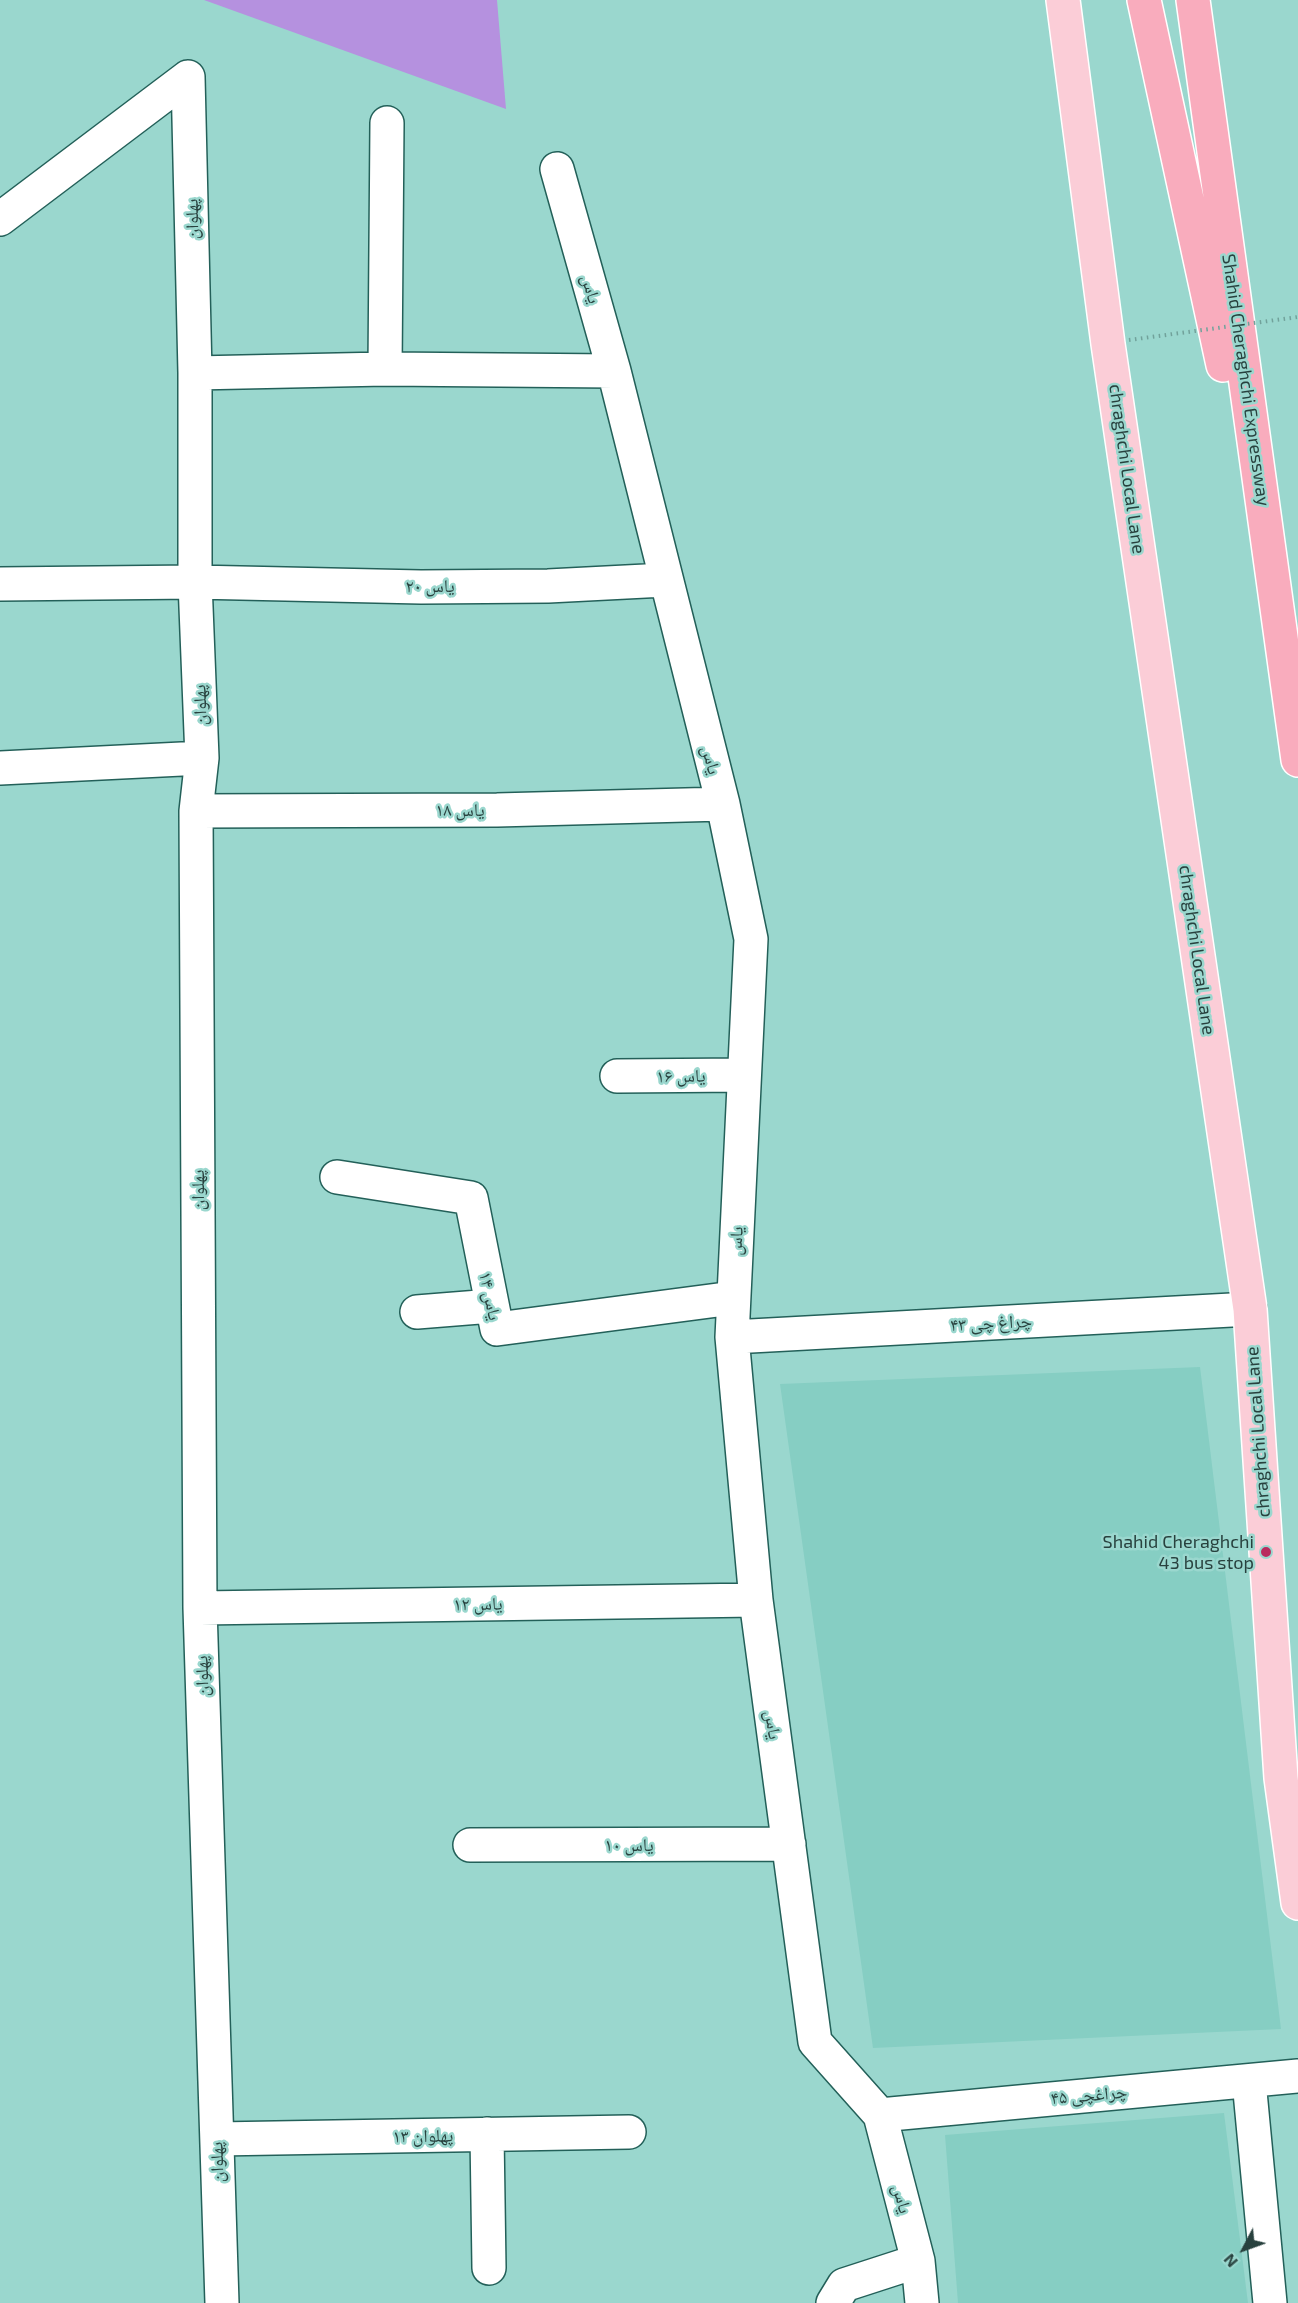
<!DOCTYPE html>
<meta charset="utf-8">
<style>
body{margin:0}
#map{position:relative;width:1298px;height:2303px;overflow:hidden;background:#9ad7ce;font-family:"Exo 2",sans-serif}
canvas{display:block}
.north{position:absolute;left:1214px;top:2219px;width:60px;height:60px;-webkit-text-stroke:4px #9ad7ce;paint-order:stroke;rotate:229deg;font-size:16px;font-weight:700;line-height:24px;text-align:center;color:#28413e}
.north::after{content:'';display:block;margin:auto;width:21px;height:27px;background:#28413e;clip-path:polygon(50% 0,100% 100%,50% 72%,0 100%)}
</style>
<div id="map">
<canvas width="1298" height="2303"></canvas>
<div class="north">N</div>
</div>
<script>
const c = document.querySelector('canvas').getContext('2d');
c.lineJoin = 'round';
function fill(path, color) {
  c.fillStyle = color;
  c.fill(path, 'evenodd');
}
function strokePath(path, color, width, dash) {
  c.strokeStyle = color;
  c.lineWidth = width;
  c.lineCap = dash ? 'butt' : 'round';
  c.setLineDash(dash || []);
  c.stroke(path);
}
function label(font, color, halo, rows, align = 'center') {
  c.font = font + ' "Exo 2","Noto Naskh Arabic",sans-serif';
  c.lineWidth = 5;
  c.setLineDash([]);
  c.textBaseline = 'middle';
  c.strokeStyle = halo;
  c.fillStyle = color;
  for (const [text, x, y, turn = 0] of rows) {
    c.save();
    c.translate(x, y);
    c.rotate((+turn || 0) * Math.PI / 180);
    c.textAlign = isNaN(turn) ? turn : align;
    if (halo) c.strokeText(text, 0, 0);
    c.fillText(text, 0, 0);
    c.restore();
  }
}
fill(new Path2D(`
 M1200,1367L1281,2029L873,2048L780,1384Z
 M1224,2113L1248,2303H958L945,2135Z`), '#86cec3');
fill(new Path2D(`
 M204,0H497L506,109Z`), '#b591df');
const minor = new Path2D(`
 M188,77L195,373V582L202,758L196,811L200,1608L222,2303
 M557,169L614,371L723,804L751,939L732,1337L756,1600L815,2042L880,2115L918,2261L922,2303
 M0,219L188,77
 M385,369L387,123
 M195,373L385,369L614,371
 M0,584L195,582L421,587L548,586L665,580
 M0,768L202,758
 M196,811L497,810L723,804
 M617,1076L744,1075
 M337,1177L471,1198L497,1329L733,1298
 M417,1312L492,1306
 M732,1337L1250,1309
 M200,1608L756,1600
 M470,1845L789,1844
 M1249,2081L1270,2303
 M880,2115L1298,2076
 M487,2134L489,2268
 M217,2139L629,2132
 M833,2303L844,2285L918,2261`);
const major = new Path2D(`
 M1063,0L1108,344L1250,1309L1281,1778L1298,1903`);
const highway = new Path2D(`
 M1144,0L1223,365
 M1193,0L1298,760`);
strokePath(minor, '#236059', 36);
strokePath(major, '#fff', 36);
strokePath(highway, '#fff', 36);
strokePath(minor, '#fff', 33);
strokePath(major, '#fbcdd7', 33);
strokePath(highway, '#f9acbd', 33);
strokePath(new Path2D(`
 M1129,340L1298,317`), '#71a29b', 4, [1.5, 4.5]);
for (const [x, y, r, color] of [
 [1266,1552,6,"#b92b5e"]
]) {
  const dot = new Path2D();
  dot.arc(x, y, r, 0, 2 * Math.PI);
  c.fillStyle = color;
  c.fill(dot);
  strokePath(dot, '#9ad7ce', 2);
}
label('18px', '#28413e', '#9ad7ce', [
 ["پهلوان",192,219,-91],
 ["یاس",591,289,74],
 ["Shahid Cheraghchi Expressway",1246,380,82],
 ["chraghchi Local Lane",1127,469,82],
 ["یاس ۲۰",430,586],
 ["پهلوان",200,705,-92],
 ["یاس",711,760,75],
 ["یاس ۱۸",460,810],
 ["chraghchi Local Lane",1197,950,82],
 ["یاس ۱۶",681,1076,-1],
 ["پهلوان",198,1190,-90],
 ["یاس",736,1241,-87],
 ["یاس ۱۴",490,1296,78],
 ["چراغ چی ۴۳",991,1323,-3],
 ["chraghchi Local Lane",1258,1432,-94],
 ["یاس ۱۲",478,1604,-1],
 ["پهلوان",202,1676,-92],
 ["یاس",773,1725,82],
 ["یاس ۱۰",629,1845],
 ["چراغچی ۴۵",1089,2095,-5],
 ["پهلوان ۱۳",423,2136,-1],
 ["پهلوان",217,2162,-92],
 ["یاس",902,2199,75]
]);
label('18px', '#28413e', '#9ad7ce', [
 ["Shahid Cheraghchi",1254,1542],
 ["43 bus stop",1254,1563]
], 'right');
</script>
